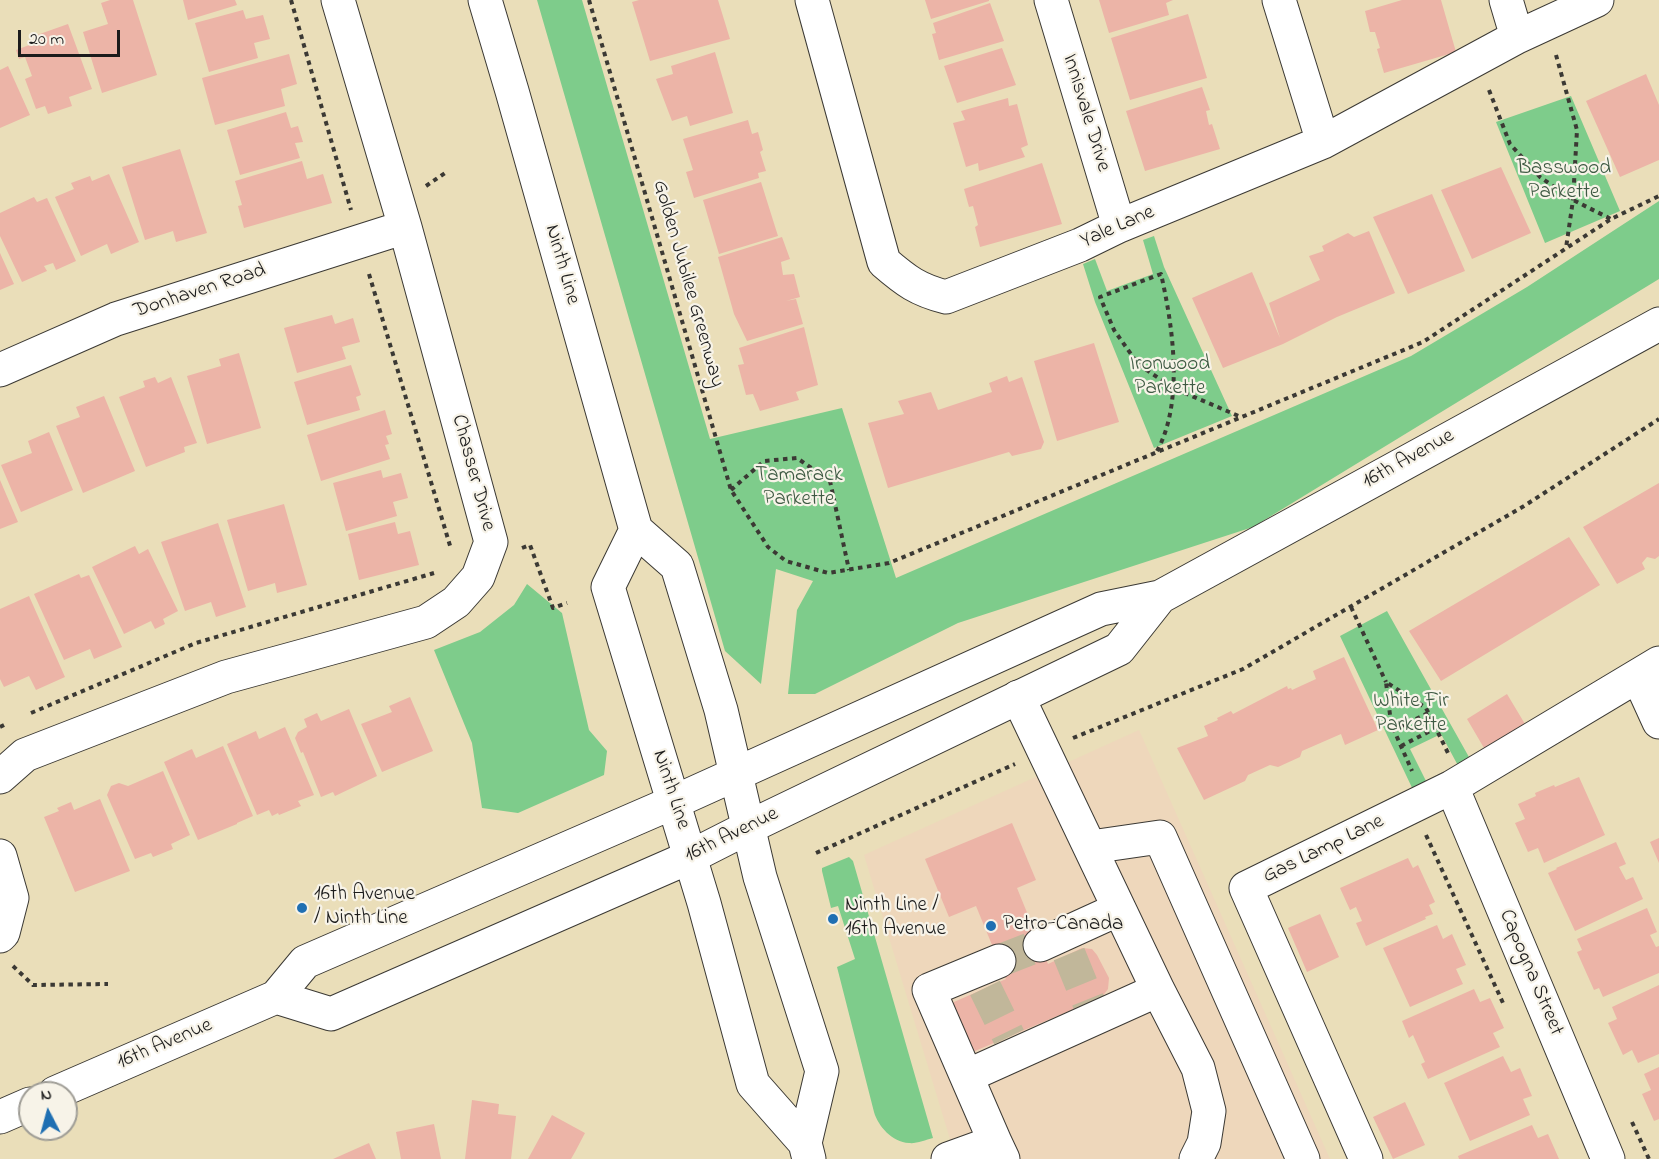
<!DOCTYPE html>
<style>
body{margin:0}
#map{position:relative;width:1659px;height:1159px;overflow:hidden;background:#eadeb9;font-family:"Indie Flower",sans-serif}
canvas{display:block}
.north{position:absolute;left:18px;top:1081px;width:60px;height:60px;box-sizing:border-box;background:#f7f3e8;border:2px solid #9f9d96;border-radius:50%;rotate:354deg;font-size:16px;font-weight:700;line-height:24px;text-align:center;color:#1c1c1c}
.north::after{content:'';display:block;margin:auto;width:21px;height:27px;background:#1f6fb2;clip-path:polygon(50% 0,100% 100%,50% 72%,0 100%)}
.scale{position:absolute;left:18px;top:30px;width:102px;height:27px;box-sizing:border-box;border:3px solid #1c1c1c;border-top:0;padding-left:8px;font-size:18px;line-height:21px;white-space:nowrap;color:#1c1c1c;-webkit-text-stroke:4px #f7f3e8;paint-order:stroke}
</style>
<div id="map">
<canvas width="1659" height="1159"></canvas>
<div class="north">N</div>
<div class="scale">20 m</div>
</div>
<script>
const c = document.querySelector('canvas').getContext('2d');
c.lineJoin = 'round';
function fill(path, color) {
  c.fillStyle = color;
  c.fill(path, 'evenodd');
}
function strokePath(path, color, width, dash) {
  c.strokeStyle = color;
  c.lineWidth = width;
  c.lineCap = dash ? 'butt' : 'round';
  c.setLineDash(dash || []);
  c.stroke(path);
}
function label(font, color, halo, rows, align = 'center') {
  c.font = font + ' "Indie Flower",sans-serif';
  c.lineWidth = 4.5;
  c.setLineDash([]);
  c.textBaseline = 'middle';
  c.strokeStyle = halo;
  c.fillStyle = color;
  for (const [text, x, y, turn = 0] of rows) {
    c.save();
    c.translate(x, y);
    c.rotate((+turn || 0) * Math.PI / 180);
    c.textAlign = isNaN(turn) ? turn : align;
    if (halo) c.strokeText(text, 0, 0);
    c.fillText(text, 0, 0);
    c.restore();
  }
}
fill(new Path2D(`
 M1139,730L1330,1159H956L864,855Z`), '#eed7bb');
fill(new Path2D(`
 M537,0H582L710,439L842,408L896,578L1411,356L1527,287L1659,201V279L1253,527L958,623L815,694H788L797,610L813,581L776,569L761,684L725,651Z
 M1571,96L1620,211L1545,243L1496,122Z
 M1154,236L1164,267L1232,416L1154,448L1095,302L1083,264L1095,259L1107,291L1153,274L1143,240Z
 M527,584L562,613L589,730L607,751L604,775L518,813L482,808L472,743L434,650L480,632L514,605Z
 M1387,611L1474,766L1462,773L1441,734L1410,749L1429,787L1415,794L1340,636Z
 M849,857L853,861L933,1138C925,1140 916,1144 909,1143C892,1142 878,1126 874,1112L837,967L855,959L838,906L831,908L822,871V868Z`), '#7ecc8b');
fill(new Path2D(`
 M110,0H133L157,75L102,93L83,32L108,24L101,3Z
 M183,0H235L237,5L188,20Z
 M639,0H718L730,39L650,61L632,2Z
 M925,0H989V1L931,19Z
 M1099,0H1173L1166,3L1169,15L1109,33Z
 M1402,0H1441L1456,52L1384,73L1377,49L1380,48L1375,32H1370L1365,11Z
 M990,3L1004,41L939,60L932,34L936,33L933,23Z
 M243,10L246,19L263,15L270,39L254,43L258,58L209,72L195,23Z
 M1188,14L1207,78L1130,100L1111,38Z
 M68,24L92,89L69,97L72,106L48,114L45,106L36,109L25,79L32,76L25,57L19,59L16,50L40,41L37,35Z
 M1002,48L1016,85L957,103L944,66Z
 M715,52L733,113L690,126L687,116L672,121L656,79L673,74L671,66Z
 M289,54L297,84L281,89L285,106L215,125L202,78Z
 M8,66L30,115L0,128V70Z
 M1646,74L1659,105V160L1620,177L1586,101Z
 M1202,87L1210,110L1206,111L1209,125L1212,124L1220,149L1145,171L1126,111Z
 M1008,98L1009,106L1017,104L1028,145L1021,148L1025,157L979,171L978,163L966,167L953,123L965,120L961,111Z
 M286,112L291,128L298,126L303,142L295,143L300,158L240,175L227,130Z
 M748,120L752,134L758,132L763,150L760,152L766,171L758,173L759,178L694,198L686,172L693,170L683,139Z
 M180,149L207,233L176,242L173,231L145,240L122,167Z
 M302,161L307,179L323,174L332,203L244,228L238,206L242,205L235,181Z
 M1042,163L1062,224L980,247L975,227L978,225L973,206L969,207L964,189Z
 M1501,167L1531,233L1472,259L1441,190Z
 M109,174L139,242L111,254L107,244L81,256L55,197L74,189L71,183L90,176L92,181Z
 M761,182L778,236L719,254L703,200Z
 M1432,194L1465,271L1408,294L1373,217Z
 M34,197L37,202L47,198L76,261L56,270L53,263L44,266L47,271L22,282L0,236V213Z
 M1369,231L1395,293L1337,317L1283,344L1223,368L1192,298L1252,272L1280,338L1269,303L1320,280L1309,256L1324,251L1322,246L1348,233L1354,237Z
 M782,237L790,259L781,262L783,275L794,274L800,297L786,301L796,299L803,324L747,341L734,314L718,257Z
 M0,253L14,284L0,290Z
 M332,315L335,324L353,318L360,342L342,347L346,359L297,373L284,328Z
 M804,327L818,385L796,392L799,400L760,411L753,394L746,395L738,365L744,364L739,348Z
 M1094,343L1119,422L1057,441L1034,361Z
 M239,353L261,428L207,444L187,376L221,366L219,359Z
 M351,365L361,395L356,397L360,410L307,425L294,382Z
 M1007,376L1009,382L1022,377L1044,442L1041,449L1012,456L1009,452L888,488L868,423L904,414L898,401L931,392L938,410L992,392L989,383Z
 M155,377L158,383L171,377L197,443L184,447L185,452L146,467L119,397L145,387L143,381Z
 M104,396L135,471L83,493L56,426L80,417L76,407Z
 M385,410L392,434L386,436L389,444L385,445L390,459L321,481L307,435Z
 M49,432L73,490L21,512L1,465L32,453L28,441Z
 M381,470L383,478L401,473L408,498L393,502L397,516L346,531L333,483Z
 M0,480L18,522L0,529Z
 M1659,483V556L1655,559L1647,557L1642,563L1645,569L1617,584L1583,527Z
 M284,504L307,585L277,593L275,583L248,591L227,520Z
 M395,522L398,534L410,531L419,565L359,580L348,534Z
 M218,523L246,607L216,617L211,602L185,611L161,542Z
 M1569,537L1600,585L1441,681L1409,631Z
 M135,546L139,554L148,549L178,611L163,619L165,624L155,629L151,621L124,634L92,567Z
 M79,574L81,578L89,575L122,647L94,659L90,649L64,660L34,594Z
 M29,596L65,677L36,690L29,676L4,687L0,679V609Z
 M1344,657L1378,730L1345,745L1341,734L1302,751L1300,757L1278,767L1270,765L1248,775L1245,781L1204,800L1177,748L1208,736L1204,726L1218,720L1217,718L1231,711L1233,714L1287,686L1288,689L1291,688L1292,690L1316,679L1313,671Z
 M1507,694L1525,724L1484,748L1467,719Z
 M410,697L433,751L382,772L361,724L392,712L389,706Z
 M349,709L377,776L335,796L333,792L321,797L303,752L301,753L295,738L298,732L307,727L304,719L317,713L321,721Z
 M285,727L314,795L298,801L301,806L279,815L278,813L272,816L269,810L257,815L227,744L256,731L259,739Z
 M223,746L253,816L237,823V824L198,840L164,762L192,749L196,758Z
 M163,771L190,835L171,844L173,849L153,857L151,853L135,859L107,795L111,786L119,783L128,786Z
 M1579,777L1605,835L1544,863L1538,848L1528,852L1515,823L1525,819L1518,804L1536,796L1535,793L1554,785L1555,787Z
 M100,799L130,871L75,892L44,817L59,811L57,808L71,802L74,810Z
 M1012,823L1036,880L1017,888L1048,964L1082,948L1092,949L1097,955L1109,978L1108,989L1102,997L975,1051H971L951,1009L954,1002L1006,979L976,906L949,917L925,859Z
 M1659,838V863L1650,842Z
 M1616,842L1626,864L1619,867L1626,880L1633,877L1643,899L1575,931L1548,873L1557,869L1556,868Z
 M1408,858L1413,868L1418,865L1435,902L1429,905L1433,914L1425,917L1426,919L1366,946L1356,923L1362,921L1356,907L1350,910L1340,888Z
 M1647,908L1657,932L1650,935L1656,947L1659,946V973L1603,997L1599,988L1594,990L1577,952L1582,950L1577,939Z
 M1320,914L1339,957L1307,972L1288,928Z
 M1437,925L1443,939L1452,934L1466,965L1456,969L1463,984L1410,1007L1383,948Z
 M1659,985V1054L1638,1063L1632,1050L1623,1055L1608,1023L1617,1019L1612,1007Z
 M1474,989L1480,1002L1490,998L1504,1028L1493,1033L1500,1047L1428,1079L1421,1064L1425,1062L1413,1035L1409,1038L1402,1021Z
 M1503,1056L1511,1072L1520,1068L1532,1096L1523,1099L1530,1115L1470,1141L1444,1083Z
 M1659,1067V1119L1654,1121L1642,1094L1651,1090L1644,1074Z
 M472,1100L499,1104L498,1114L516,1116L511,1159H465Z
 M1405,1102L1425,1145L1393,1159L1373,1117Z
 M552,1115L585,1133L575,1152L571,1159H528Z
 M434,1124L441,1159H401L396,1132Z
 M1532,1125L1538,1138L1548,1134L1559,1159H1459L1458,1156Z
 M369,1143L376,1159H333Z`), '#ecb4a7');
strokePath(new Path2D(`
 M1069,954L1089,1003
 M999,961L1040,945
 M985,988L1009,1037`), '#c1b79a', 33, [33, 16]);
const minor = new Path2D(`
 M812,0L884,262C906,281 918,290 946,297L1080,245L1119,226L1323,142L1517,37L1597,0
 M1051,0L1119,226
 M1279,0L1323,142
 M1506,0L1517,37
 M0,370L116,319L405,227
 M1638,676L1659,722
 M1018,697L1158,990L1198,1068L1209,1111L1204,1143L1196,1159
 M0,777L25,755L226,677L426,622L456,602L478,577L491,542L405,227L338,0
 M1452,787L1608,1159
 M1091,847L1160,837L1303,1159
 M0,856L12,898L3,933L0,936
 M1040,945L1119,909
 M967,1076L1158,990
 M995,1142L929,990L999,961
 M948,1159L995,1142L1003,1159
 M1366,1159L1246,888L1452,787L1659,663`);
const major = new Path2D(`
 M485,0L512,91L636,530L677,566L721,710L760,877L822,1071L805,1143
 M636,530L608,587L704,903L753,1084L805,1143L809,1159
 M276,997L331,1014L690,857L749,827L1119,649L1160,597
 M55,1093L276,997L305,962L674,802L1101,609L1160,597L1659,324
 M0,1117L30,1104`);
strokePath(minor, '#3b3934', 35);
strokePath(major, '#3b3934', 35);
strokePath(new Path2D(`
 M291,0L351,210
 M589,0L731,490L768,547L786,561L828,573L889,563L1423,342L1611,219L1659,196
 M1556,55L1577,130L1573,200L1566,248
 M1489,90L1510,144L1540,177L1573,200L1611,219
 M426,186L445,173
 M369,274L451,549
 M1157,451C1184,402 1173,327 1161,274L1100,297L1114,330L1138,364L1173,388L1241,417
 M731,490L764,461L797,458L830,481L849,570
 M522,548L530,545L553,608L567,603
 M1351,607L1386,682
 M31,713L196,643L434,573
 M1428,713L1394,730L1391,723L1386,682L1426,708L1448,753
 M0,727L8,723
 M1393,728L1412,771
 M1073,738L1243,669L1524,506L1659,419
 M1401,746L1436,728
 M1426,835L1503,1003
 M816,853L1015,764
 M13,966L33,985L108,984
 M1632,1122L1649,1159`), '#3b3934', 4, [4.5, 4.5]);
strokePath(minor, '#fff', 33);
strokePath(major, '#fff', 33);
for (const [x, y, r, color] of [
 [302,908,6,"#1f6fb2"],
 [833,919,6,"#1f6fb2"],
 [991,926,6,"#1f6fb2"]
]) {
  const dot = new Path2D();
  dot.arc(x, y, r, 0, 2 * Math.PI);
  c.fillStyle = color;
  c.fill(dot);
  strokePath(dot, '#f7f3e8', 2);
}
label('21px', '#1c1c1c', '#f7f3e8', [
 ["Innisvale Drive",1085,113,73],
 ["Yale Lane",1118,228,-24],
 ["Ninth Line",561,265,74],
 ["Golden Jubilee Greenway",687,284,74],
 ["Donhaven Road",200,292,-18],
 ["16th Avenue",1409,460,-29],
 ["Chasser Drive",472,473,75],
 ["Ninth Line",670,790,72],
 ["16th Avenue",732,836,-26],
 ["Gas Lamp Lane",1324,850,-26],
 ["Capogna Street",1530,973,67],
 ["16th Avenue",165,1045,-23]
]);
label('21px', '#3e5a43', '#f7f3e8', [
 ["Basswood",1564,170],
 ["Parkette",1564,194],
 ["Ironwood",1170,366],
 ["Parkette",1170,390],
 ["Tamarack",799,477],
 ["Parkette",799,501],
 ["White Fir",1411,703],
 ["Parkette",1411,727]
]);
label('21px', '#1c1c1c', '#f7f3e8', [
 ["16th Avenue",314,896],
 ["/ Ninth Line",314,920],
 ["Ninth Line /",845,907],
 ["16th Avenue",845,931],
 ["Petro-Canada",1003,926]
], 'left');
</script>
